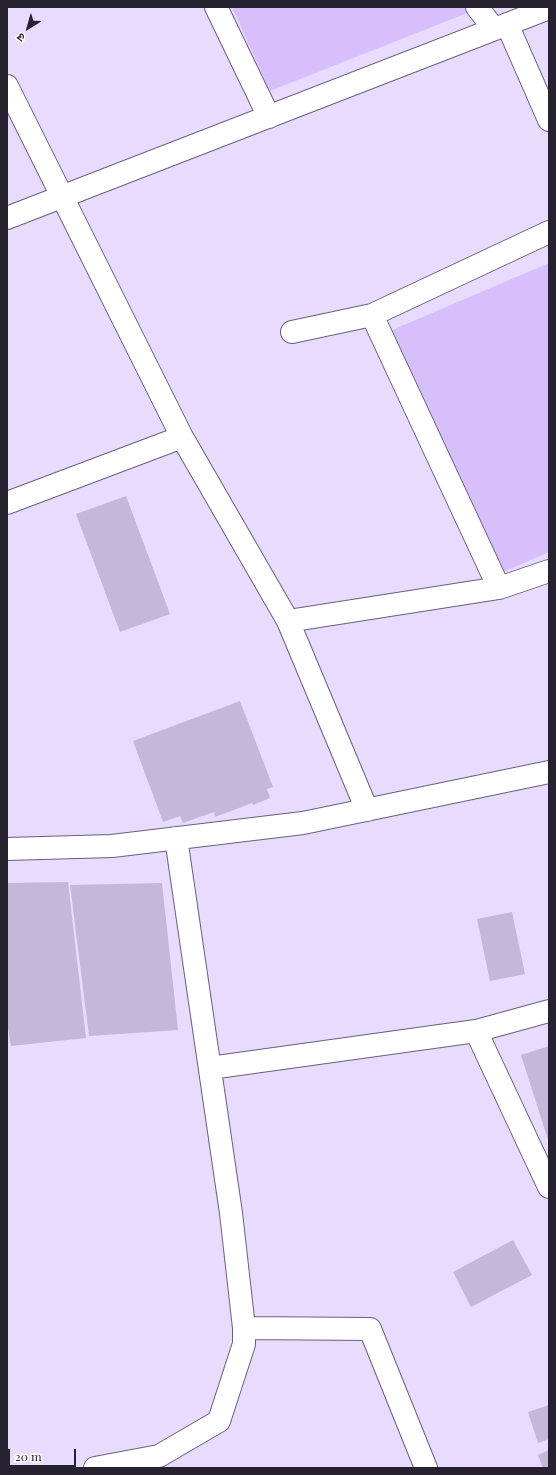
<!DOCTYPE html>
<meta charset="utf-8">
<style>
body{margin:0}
#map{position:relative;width:556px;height:1475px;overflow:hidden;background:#e8dbfe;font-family:"Playfair Display","Noto Sans Devanagari",serif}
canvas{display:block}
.frame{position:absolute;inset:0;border:8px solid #27222f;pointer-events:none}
.north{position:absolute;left:8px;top:8px;width:40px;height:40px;-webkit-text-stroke:3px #fff;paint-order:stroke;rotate:217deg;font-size:11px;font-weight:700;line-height:16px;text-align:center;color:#27222f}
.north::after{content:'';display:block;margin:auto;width:14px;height:18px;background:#27222f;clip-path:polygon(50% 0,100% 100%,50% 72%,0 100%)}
.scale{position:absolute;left:8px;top:1449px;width:68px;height:18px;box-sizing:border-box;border:2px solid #27222f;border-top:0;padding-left:5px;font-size:12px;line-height:14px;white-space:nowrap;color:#27222f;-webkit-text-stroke:3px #fff;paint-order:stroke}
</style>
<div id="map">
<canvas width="556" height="1475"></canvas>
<div class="frame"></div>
<div class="north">उ</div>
<div class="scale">20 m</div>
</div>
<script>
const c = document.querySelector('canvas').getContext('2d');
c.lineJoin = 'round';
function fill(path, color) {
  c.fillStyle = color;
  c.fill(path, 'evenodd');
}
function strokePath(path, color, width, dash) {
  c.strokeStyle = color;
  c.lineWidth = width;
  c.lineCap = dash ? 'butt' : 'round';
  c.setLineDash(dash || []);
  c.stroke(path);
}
fill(new Path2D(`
 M232,7H469L472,11L270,91Z
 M549,263V552L496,575L390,331Z`), '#d7bffb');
fill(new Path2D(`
 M126,496L170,614L120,632L76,514Z
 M240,701L273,787L267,789L270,798L253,805L252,803L215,817L214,812L183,823L180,816L163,822L133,741Z
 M68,882L86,1038L11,1046L7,1023V883Z
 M162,883L178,1030L89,1036L70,885Z
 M512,912L525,974L490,981L477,919Z
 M549,1046V1143L521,1055Z
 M513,1240L532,1275L471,1307L453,1272Z
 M549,1405V1439L538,1443L528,1412Z
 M549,1450V1468H543L538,1455Z`), '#c4b7d9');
const minor = new Path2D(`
 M216,7L269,117
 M477,7L494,29
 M507,24L549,120
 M7,86L182,437L288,621L367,810
 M7,218L549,8
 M372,315L499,588
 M292,332L372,315L549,232
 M7,503L182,437
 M288,621L499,588L549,571
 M7,849L112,846L303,823L549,772
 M476,1031L549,1187
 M210,1068L476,1031L549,1011
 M244,1328L370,1329L426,1468
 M95,1468L159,1456L219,1421L244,1344V1328L231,1213L176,838`);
strokePath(minor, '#6b5f7d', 24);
strokePath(minor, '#fff', 22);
</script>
